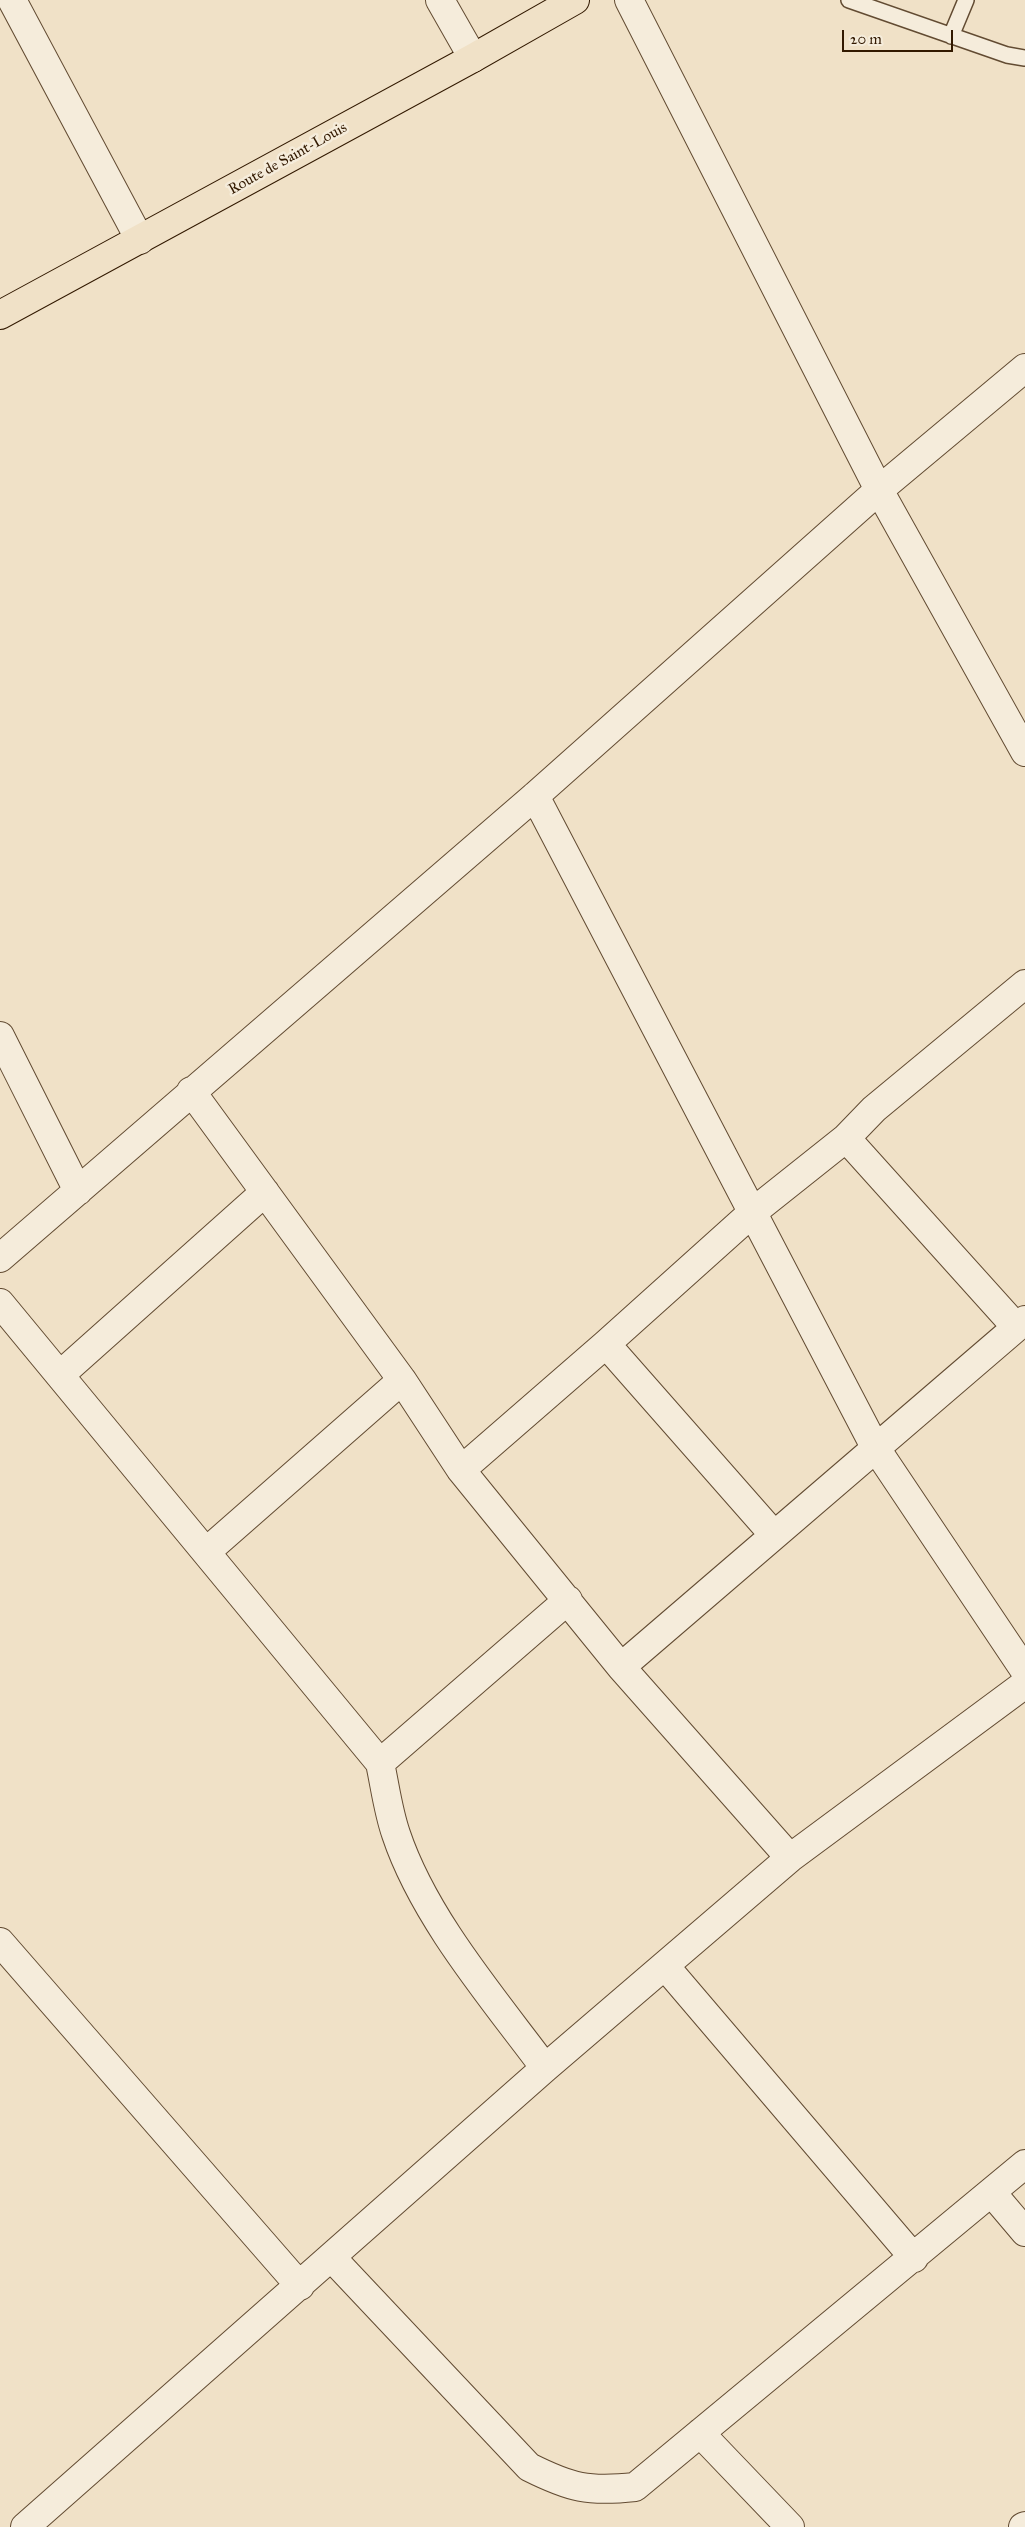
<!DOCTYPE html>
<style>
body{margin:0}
#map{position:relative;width:1025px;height:2527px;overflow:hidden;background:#f0e1c7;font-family:"IM FELL Great Primer",serif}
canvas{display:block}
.scale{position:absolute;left:842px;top:30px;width:111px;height:22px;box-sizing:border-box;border:2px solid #321900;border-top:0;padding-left:6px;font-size:15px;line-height:18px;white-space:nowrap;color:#321900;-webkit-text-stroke:4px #f5ecdb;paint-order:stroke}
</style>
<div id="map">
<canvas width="1025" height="2527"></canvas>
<div class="scale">20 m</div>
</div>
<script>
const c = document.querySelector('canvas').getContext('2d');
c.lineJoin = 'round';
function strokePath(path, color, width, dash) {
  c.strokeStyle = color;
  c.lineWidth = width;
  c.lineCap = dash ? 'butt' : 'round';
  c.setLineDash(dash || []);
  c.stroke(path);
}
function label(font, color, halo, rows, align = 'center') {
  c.font = font + ' "IM FELL Great Primer",serif';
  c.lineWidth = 5;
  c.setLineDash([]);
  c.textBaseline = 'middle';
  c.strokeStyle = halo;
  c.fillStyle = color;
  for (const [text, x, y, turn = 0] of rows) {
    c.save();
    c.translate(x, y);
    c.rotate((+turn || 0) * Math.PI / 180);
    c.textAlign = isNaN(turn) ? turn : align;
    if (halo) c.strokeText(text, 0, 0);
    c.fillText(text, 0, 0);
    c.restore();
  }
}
const service = new Path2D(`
 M849,0L1007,55L1025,58
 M951,36L966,0`);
const minor = new Path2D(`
 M12,0L140,240
 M440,0L473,58
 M629,0L879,490L1025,752
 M535,796L875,1447L1025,1671
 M0,1036L78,1191
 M191,1091L402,1380L461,1470L621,1667L790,1858
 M846,1138L1016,1327
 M0,1258L535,796L879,490L1025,368
 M0,1303L380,1763C385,1786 388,1811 396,1834C424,1918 493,1998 545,2068
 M606,1344L774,1535
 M60,1375L265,1192
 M461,1470L606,1344L753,1212L846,1138L874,1109L1025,984
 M206,1552L402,1380
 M621,1667L1025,1320
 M380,1763L568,1600
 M0,1942L300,2286
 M665,1966L914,2258
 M992,2193L1025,2232
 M332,2258L529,2467C571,2488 588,2492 635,2487L1025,2164
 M700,2433L790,2527
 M25,2527L545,2068L790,1858L1025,1684
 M1023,2527L1025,2526`);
const trunk = new Path2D(`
 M0,315L473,58L575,0`);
strokePath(service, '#624b32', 18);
strokePath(minor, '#624b32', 30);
strokePath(trunk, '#321900', 30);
strokePath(service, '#f5ecdb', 15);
strokePath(minor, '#f5ecdb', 28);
strokePath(trunk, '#f0e1c7', 28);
label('15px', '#321900', '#f5ecdb', [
 ["Route de Saint-Louis",288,159,-29]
]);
</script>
